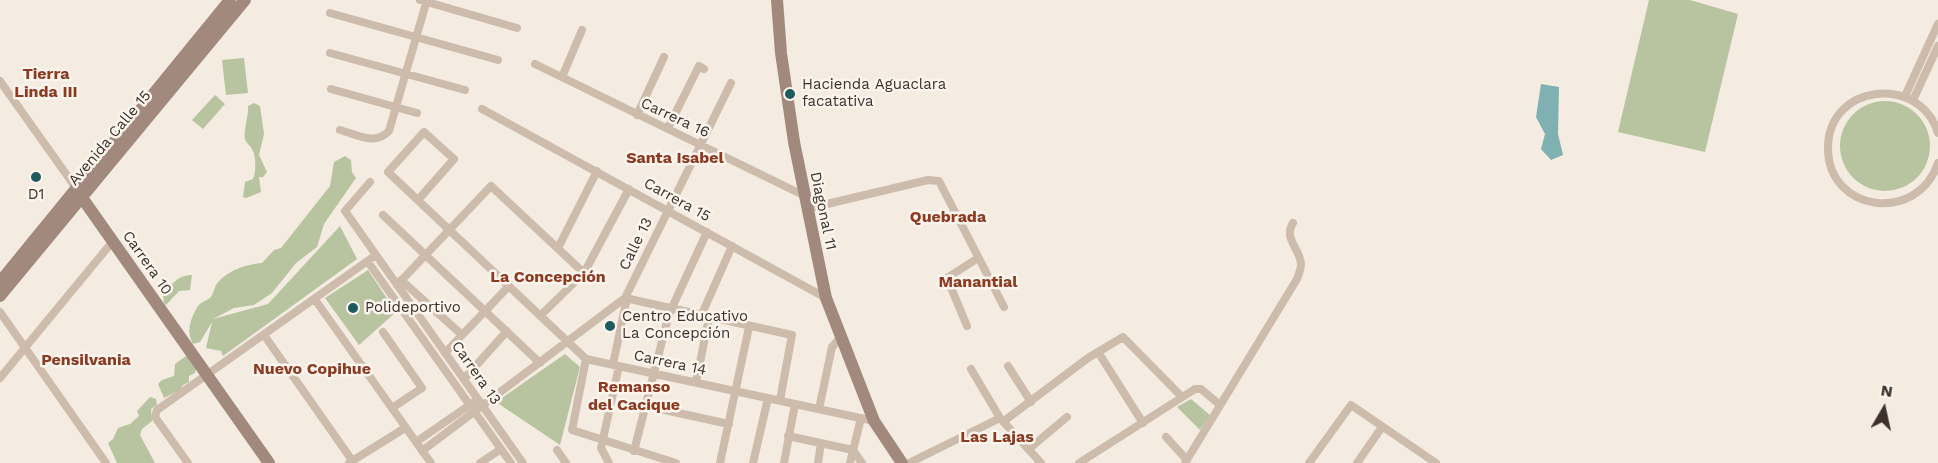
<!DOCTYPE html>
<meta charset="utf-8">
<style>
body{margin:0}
#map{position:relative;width:1938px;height:463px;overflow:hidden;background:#f4ebe1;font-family:"Work Sans",sans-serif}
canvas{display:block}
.north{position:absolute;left:1854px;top:379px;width:60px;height:60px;-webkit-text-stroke:4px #fbf5ee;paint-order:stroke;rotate:9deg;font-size:16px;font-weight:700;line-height:24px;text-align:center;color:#3b302b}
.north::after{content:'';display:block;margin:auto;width:21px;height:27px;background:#3b302b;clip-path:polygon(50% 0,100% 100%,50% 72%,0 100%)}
</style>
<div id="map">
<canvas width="1938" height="463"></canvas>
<div class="north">N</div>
</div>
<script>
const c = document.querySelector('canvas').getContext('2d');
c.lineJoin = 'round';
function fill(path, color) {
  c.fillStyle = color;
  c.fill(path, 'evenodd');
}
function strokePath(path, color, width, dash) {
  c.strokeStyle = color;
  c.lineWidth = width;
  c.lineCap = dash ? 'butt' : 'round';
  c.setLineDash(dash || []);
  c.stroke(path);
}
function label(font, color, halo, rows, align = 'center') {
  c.font = font + ' "Work Sans",sans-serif';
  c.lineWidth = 5;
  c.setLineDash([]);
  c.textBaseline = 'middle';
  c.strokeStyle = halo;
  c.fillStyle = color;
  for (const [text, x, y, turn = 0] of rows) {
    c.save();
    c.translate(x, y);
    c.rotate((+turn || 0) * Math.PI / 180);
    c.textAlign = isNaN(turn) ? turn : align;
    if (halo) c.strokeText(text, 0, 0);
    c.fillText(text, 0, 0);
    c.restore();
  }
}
fill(new Path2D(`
 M1649,0H1690L1738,14L1705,152L1618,132Z
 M244,58L248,93L226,95L222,60Z
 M215,95L225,104L203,129L192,120Z
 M1840 146a45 45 0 1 1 90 0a45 45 0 1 1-90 0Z
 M254,103L260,106L264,134L259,155L267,172L263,177H259L261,192L246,198L243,197L245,182L253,179C256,173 256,158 253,151C251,146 246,143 245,139C243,132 249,115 248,106Z
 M345,156L351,160L352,172L356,178L324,224L317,247L296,263L272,293L254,305L234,308L213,319L268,304L340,226L357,259L223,356L221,351L206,348L212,322L200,342L193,344C186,332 190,319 198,306C201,302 206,301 210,298C213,295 214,289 216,285C226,271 246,264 262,263L274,250L281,248L330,186L334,162Z
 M368,270L396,312L359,345L325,298Z
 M192,275L190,290L179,291L166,305L164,303L163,294C172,285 177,275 192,275Z
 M565,354L580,367L560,445L496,402Z
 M186,356H190L196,367L195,373L189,376V382L183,385L180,390L164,398L158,384L162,380L174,376L175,364Z
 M150,397L156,399L157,405L151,409L152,421L142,429L140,435L155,463H117L108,443L113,439L118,428L130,424L139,416L137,411Z
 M1191,399L1210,415L1200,430L1177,407Z`), '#b8c4a0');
fill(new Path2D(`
 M1541,84L1559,87L1558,134L1563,155L1551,160L1541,149L1545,134L1536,117Z`), '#7fb0b2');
strokePath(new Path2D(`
 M420,0L517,28
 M330,13L498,60
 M330,53L465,90
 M535,64L803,195
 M562,77L582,30
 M0,81L76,188
 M331,89L417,113
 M1905,96L1938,24
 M1913,100L1938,46
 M482,109L826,298
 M637,115L664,57
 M668,128L699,66L704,69
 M340,130C358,135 374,146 389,131L427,0
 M1938,133C1920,74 1828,83 1828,148C1828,213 1918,224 1938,163
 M370,182L345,211L523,463
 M418,200L454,159L424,132L388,172L586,359L874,421
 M806,209L928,180L939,181L1004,307
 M383,215L540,363
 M558,248L597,171
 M368,262L511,463
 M401,280L461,334
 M397,285L491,186L584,273
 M625,298L792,335L780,400
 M316,301L431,463
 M0,312L106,463
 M540,316L584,273L629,189
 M701,316L732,246
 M967,326L947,278L978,258
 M383,332L422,388L392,408
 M264,335L354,463
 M1098,352L1143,423
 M445,353L509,286
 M586,359L572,430L676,463
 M613,364L627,298
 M1008,366L1031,402
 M971,369L1000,418L1041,463
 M0,378L113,241
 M464,379L507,331
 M696,382L709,318
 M646,406L729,424
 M819,409L832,347L840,338
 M1004,421L1088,358L1123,337L1182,397
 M788,436L853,450L862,463
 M1166,437L1187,460
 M416,442L474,402
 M1030,448L1067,417
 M557,450L566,463
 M422,451L625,298L731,83
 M634,451L669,314L707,232
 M188,463L155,417L157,410L376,255
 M349,463L405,428
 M480,463L501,449
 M609,463L601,448L619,366
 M720,463L749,327
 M753,463L768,398
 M784,463L795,404
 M818,463L821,443
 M850,463L861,418
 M909,463L1000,418
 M1079,463L1195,389H1201L1220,405
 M1185,463L1297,279C1299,274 1301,269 1301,264C1300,248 1283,239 1293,223
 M1309,463L1351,405L1436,463
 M1357,463L1382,427`), '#cdbbac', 8);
strokePath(new Path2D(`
 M777,0L781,53L794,142L826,298L874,421L902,463
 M78,192L269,463
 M0,282L230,0
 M0,296L245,0`), '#a18a7d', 12);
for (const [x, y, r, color] of [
 [790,94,6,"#1f5a5e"],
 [36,177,6,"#1f5a5e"],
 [353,308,6,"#1f5a5e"],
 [610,326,6,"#1f5a5e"]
]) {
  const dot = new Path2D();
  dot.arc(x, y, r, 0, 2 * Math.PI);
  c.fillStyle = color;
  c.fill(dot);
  strokePath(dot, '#fbf5ee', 2);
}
label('15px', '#3b302b', '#fbf5ee', [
 ["Hacienda Aguaclara",802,85],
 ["facatativa",802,102],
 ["D1",36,195,"center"],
 ["Polideportivo",365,308],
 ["Centro Educativo",622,317],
 ["La Concepción",622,334]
], 'left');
label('15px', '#3b302b', '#fbf5ee', [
 ["Carrera 16",675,118,25],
 ["Avenida Calle 15",110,138,-50],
 ["Carrera 15",677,200,29],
 ["Diagonal 11",823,211,78],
 ["Calle 13",636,244,-64],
 ["Carrera 10",147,263,55],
 ["Carrera 14",670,363,12],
 ["Carrera 13",476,373,55]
]);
label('bold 16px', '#8c3b22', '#fbf5ee', [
 ["Tierra",46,74],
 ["Linda III",46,92],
 ["Santa Isabel",675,158],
 ["Quebrada",948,217],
 ["La Concepción",548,277],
 ["Manantial",978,282],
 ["Pensilvania",86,360],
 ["Nuevo Copihue",312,369],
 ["Remanso",634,387],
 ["del Cacique",634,405],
 ["Las Lajas",997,437]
]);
</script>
